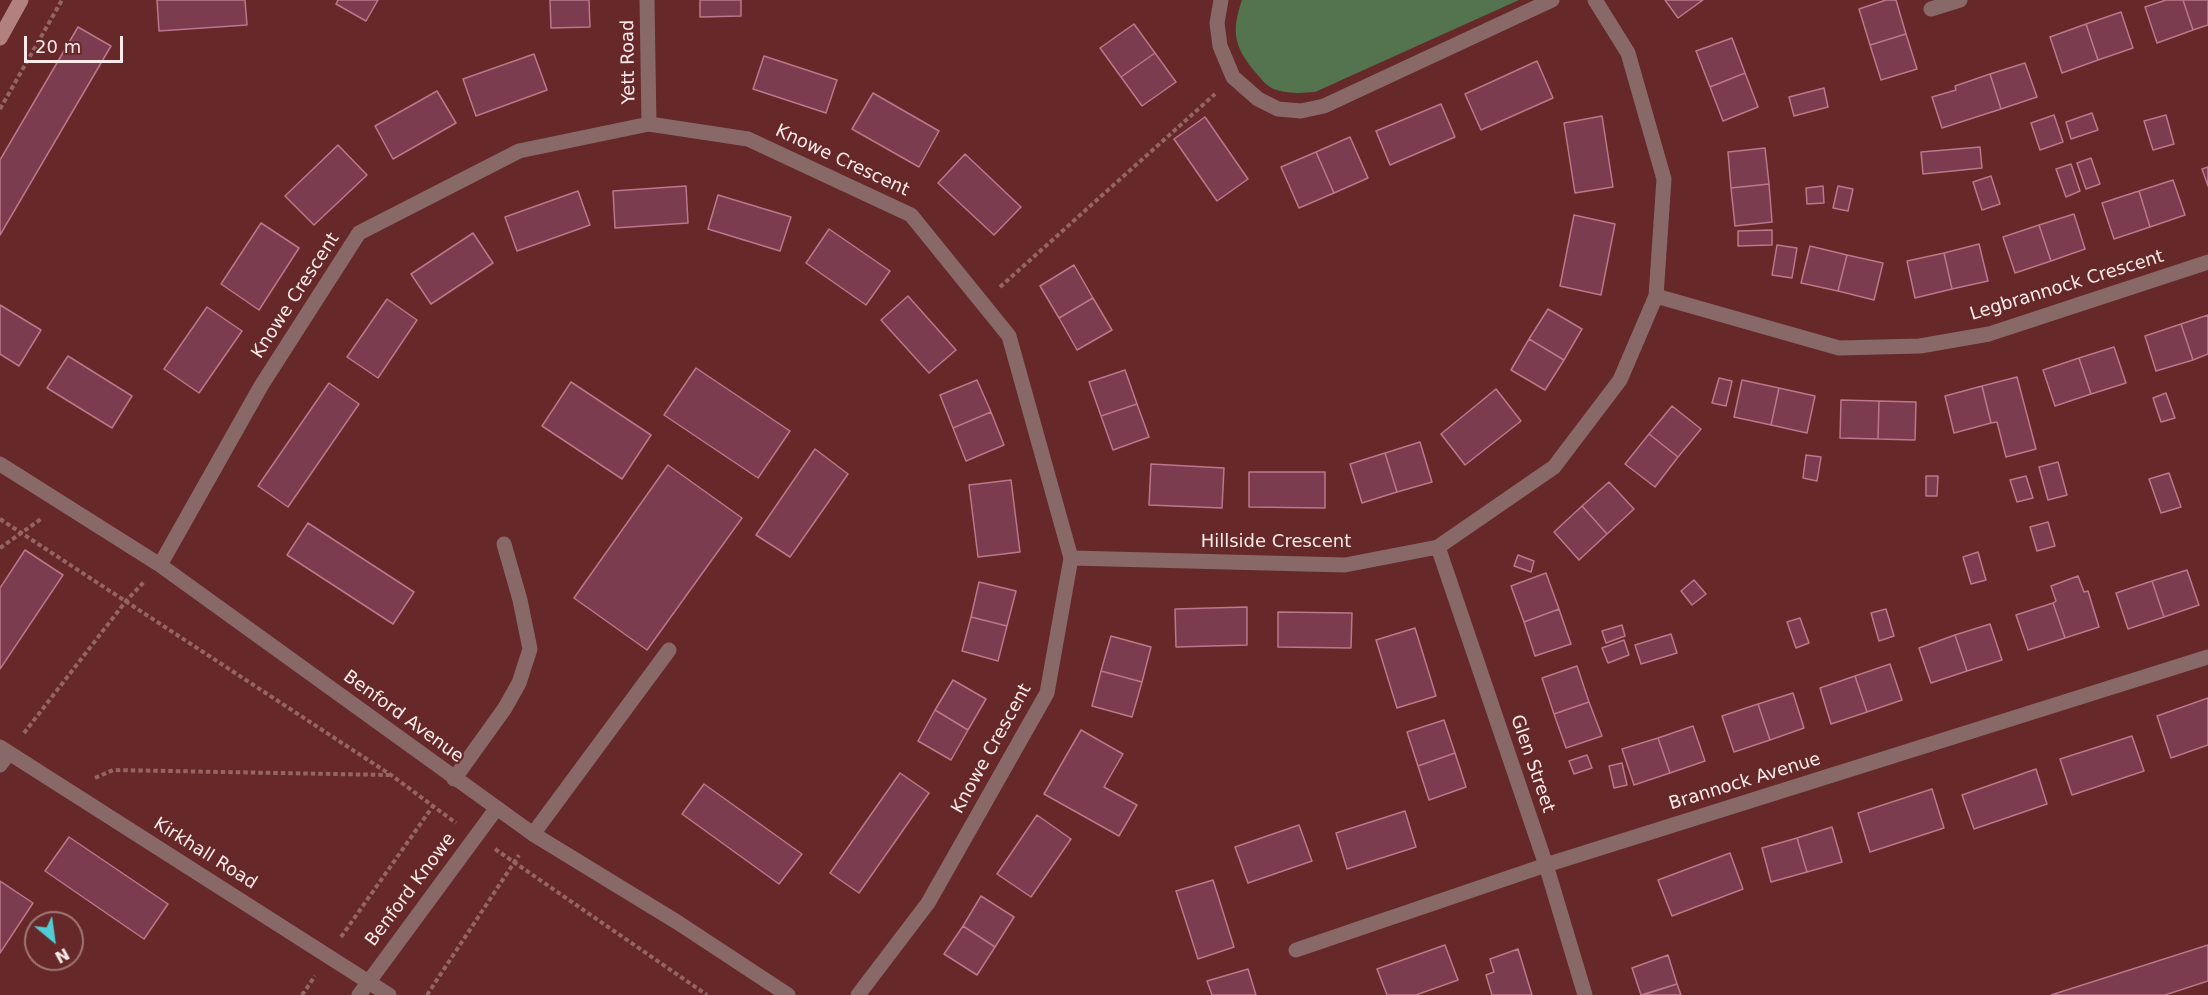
<!DOCTYPE html>
<style>
body{margin:0}
#map{position:relative;width:2208px;height:995px;overflow:hidden;background:#662829;font-family:"DejaVu Sans",sans-serif}
canvas{display:block}
.north{position:absolute;left:24px;top:911px;width:60px;height:60px;box-sizing:border-box;background:#662829;border:2px solid #a27676;border-radius:50%;rotate:151deg;font-size:16px;font-weight:700;line-height:24px;text-align:center;color:#fcebea}
.north::after{content:'';display:block;margin:auto;width:21px;height:27px;background:#51ccd4;clip-path:polygon(50% 0,100% 100%,50% 72%,0 100%)}
.scale{position:absolute;left:24px;top:36px;width:99px;height:27px;box-sizing:border-box;border:3px solid #fcebea;border-top:0;padding-left:8px;font-size:18px;line-height:21px;white-space:nowrap;color:#fcebea;-webkit-text-stroke:4px #662829;paint-order:stroke}
</style>
<div id="map">
<canvas width="2208" height="995"></canvas>
<div class="north">N</div>
<div class="scale">20 m</div>
</div>
<script>
const c = document.querySelector('canvas').getContext('2d');
c.lineJoin = 'round';
function fill(path, color) {
  c.fillStyle = color;
  c.fill(path, 'evenodd');
}
function strokePath(path, color, width, dash) {
  c.strokeStyle = color;
  c.lineWidth = width;
  c.lineCap = dash ? 'butt' : 'round';
  c.setLineDash(dash || []);
  c.stroke(path);
}
function label(font, color, halo, rows, align = 'center') {
  c.font = font + ' "DejaVu Sans",sans-serif';
  c.lineWidth = 4.5;
  c.setLineDash([]);
  c.textBaseline = 'middle';
  c.strokeStyle = halo;
  c.fillStyle = color;
  for (const [text, x, y, turn = 0] of rows) {
    c.save();
    c.translate(x, y);
    c.rotate((+turn || 0) * Math.PI / 180);
    c.textAlign = isNaN(turn) ? turn : align;
    if (halo) c.strokeText(text, 0, 0);
    c.fillText(text, 0, 0);
    c.restore();
  }
}
fill(new Path2D(`
 M1242,0H1519L1315,92C1302,93 1290,94 1277,90C1268,88 1262,80 1256,73C1234,47 1231,32 1242,0Z`), '#53744e');
const building = new Path2D(`
 M157,0H245L247,25L159,31Z
 M338,0H378L366,21L336,4Z
 M550,0H589L590,27L551,28Z
 M700,0H741V16L700,17Z
 M1665,0H1703L1678,18Z
 M1886,0H1896L1906,34L1870,45L1859,9Z
 M2166,0H2183L2193,30L2157,43L2145,7Z
 M2183,0H2208V25L2193,30Z
 M2121,12L2133,48L2098,60L2086,24Z
 M1134,24L1155,53L1121,77L1100,48Z
 M2086,24L2098,60L2062,73L2050,37Z
 M78,27L111,46L0,235V160Z
 M1906,34L1917,69L1881,80L1870,45Z
 M1732,38L1745,73L1710,87L1696,51Z
 M1155,53L1176,82L1142,106L1121,77Z
 M534,54L547,90L476,116L463,79Z
 M764,56L837,80L826,113L753,89Z
 M1537,61L1553,98L1481,130L1465,94Z
 M2025,63L2037,97L2001,109L1990,74Z
 M1745,73L1758,107L1723,121L1710,87Z
 M1990,74L2001,109L1942,128L1932,97L1956,90L1955,86Z
 M1824,88L1828,107L1794,116L1789,97Z
 M437,91L456,123L393,159L375,126Z
 M873,93L939,131L919,167L852,129Z
 M1441,104L1455,137L1390,165L1376,131Z
 M2092,113L2098,130L2071,139L2066,122Z
 M2054,115L2063,142L2040,150L2031,123Z
 M2166,115L2174,144L2153,150L2144,121Z
 M1602,116L1613,187L1575,193L1564,123Z
 M1205,117L1248,179L1217,201L1174,139Z
 M1350,137L1368,178L1334,193L1316,152Z
 M338,145L367,175L314,225L285,196Z
 M1980,147L1982,168L1923,174L1921,152Z
 M1765,148L1769,184L1731,188L1728,152Z
 M1316,152L1334,193L1299,208L1281,167Z
 M965,154L1021,207L994,235L938,183Z
 M2091,158L2100,184L2086,189L2077,163Z
 M2071,164L2080,191L2066,197L2056,169Z
 M2208,167V186L2202,169Z
 M1991,176L2000,204L1982,210L1973,182Z
 M2173,180L2185,215L2150,227L2139,191Z
 M1769,184L1772,222L1735,226L1731,188Z
 M686,186L688,223L615,228L613,191Z
 M1823,186L1824,203L1807,204L1806,188Z
 M1838,186L1853,189L1848,211L1833,208Z
 M578,191L590,225L517,251L505,217Z
 M2139,191L2150,227L2114,239L2102,203Z
 M718,195L791,217L780,251L708,229Z
 M2074,214L2085,249L2051,261L2039,225Z
 M1574,215L1615,224L1601,295L1560,286Z
 M261,223L299,248L259,310L221,284Z
 M2039,225L2051,261L2015,273L2003,237Z
 M829,229L890,271L866,305L806,263Z
 M1772,230V245L1738,246V231Z
 M473,233L493,263L431,304L411,274Z
 M1979,244L1988,281L1952,289L1944,253Z
 M1777,245L1797,248L1792,278L1772,275Z
 M1810,246L1847,255L1838,291L1801,283Z
 M1944,253L1952,289L1915,298L1907,261Z
 M1847,255L1883,263L1874,300L1838,291Z
 M1074,265L1093,298L1059,318L1040,286Z
 M908,296L956,350L929,373L881,320Z
 M1093,298L1112,330L1077,350L1059,318Z
 M387,299L417,320L378,378L347,357Z
 M0,305L41,330L19,366L0,354Z
 M207,307L242,331L199,393L164,369Z
 M1548,309L1582,329L1564,360L1529,339Z
 M2208,315V354L2193,360L2181,324Z
 M2181,324L2193,360L2156,371L2145,336Z
 M1529,339L1564,360L1545,390L1511,370Z
 M2114,347L2126,383L2091,394L2079,358Z
 M68,356L132,396L112,428L47,388Z
 M2079,358L2091,394L2055,406L2043,370Z
 M696,368L790,431L758,478L664,415Z
 M1125,370L1137,404L1101,416L1089,382Z
 M2017,377L2036,449L2006,457L1997,422L1991,423L1982,386Z
 M1719,378L1732,381L1726,406L1712,403Z
 M977,380L991,412L953,428L940,395Z
 M1742,380L1779,388L1771,425L1734,417Z
 M571,382L651,435L622,479L542,426Z
 M329,383L359,404L288,507L258,486Z
 M1982,386L1991,423L1954,433L1945,396Z
 M1779,388L1815,396L1807,433L1771,425Z
 M1496,389L1521,421L1465,465L1441,434Z
 M2166,393L2175,418L2161,422L2153,398Z
 M1841,400L1879,401L1878,439L1840,438Z
 M1879,401L1916,402L1915,440L1878,439Z
 M1137,404L1149,437L1113,450L1101,416Z
 M1672,406L1701,429L1678,457L1649,434Z
 M991,412L1004,445L966,461L953,428Z
 M1649,434L1678,457L1655,487L1625,464Z
 M1420,442L1432,482L1397,492L1385,453Z
 M815,449L848,474L790,557L756,535Z
 M1385,453L1397,492L1362,503L1350,464Z
 M1806,455L1821,457L1817,481L1803,478Z
 M2058,462L2067,495L2048,500L2039,467Z
 M1151,464L1224,468L1222,508L1149,505Z
 M668,465L742,518L647,650L574,598Z
 M1249,472H1325V508L1249,507Z
 M2169,473L2181,507L2161,513L2149,479Z
 M1926,476H1938L1937,496H1926Z
 M2026,476L2033,498L2017,502L2010,480Z
 M1011,480L1020,552L978,557L969,485Z
 M1609,482L1634,509L1607,534L1582,506Z
 M1582,506L1607,534L1579,560L1554,532Z
 M2048,522L2055,546L2037,551L2030,527Z
 M308,523L414,592L393,624L287,555Z
 M25,550L63,575L0,669V588Z
 M1978,552L1986,580L1971,584L1963,557Z
 M1518,555L1534,561L1531,572L1514,566Z
 M2187,570L2199,605L2164,617L2152,581Z
 M1546,573L1559,609L1524,622L1511,586Z
 M2078,576L2084,592L2088,591L2099,627L2065,638L2053,603L2056,601L2051,586Z
 M1694,580L1706,594L1692,605L1681,591Z
 M2152,581L2164,617L2128,629L2116,593Z
 M979,582L1016,591L1007,626L971,617Z
 M2053,603L2065,638L2028,650L2016,615Z
 M1247,607V645L1176,647L1175,609Z
 M1559,609L1571,644L1535,656L1524,622Z
 M1886,609L1894,636L1879,641L1871,613Z
 M1278,612L1352,613L1351,648L1278,647Z
 M971,617L1007,626L998,661L962,651Z
 M1800,618L1809,643L1796,648L1787,622Z
 M1990,624L2002,660L1967,671L1955,635Z
 M1622,625L1625,636L1606,643L1602,631Z
 M1415,628L1436,696L1397,708L1376,640Z
 M1671,634L1677,653L1641,664L1635,645Z
 M1955,635L1967,671L1931,683L1919,648Z
 M1111,636L1151,647L1142,682L1101,671Z
 M1624,640L1629,655L1608,663L1602,648Z
 M1890,664L1902,700L1867,712L1855,676Z
 M1577,666L1589,702L1554,714L1542,678Z
 M1101,671L1142,682L1132,717L1092,706Z
 M1855,676L1867,712L1831,724L1820,688Z
 M953,680L986,699L968,730L935,710Z
 M1793,693L1804,728L1770,740L1758,704Z
 M2208,698V745L2171,758L2157,716Z
 M1589,702L1602,736L1566,748L1554,714Z
 M1758,704L1770,740L1734,752L1722,716Z
 M935,710L968,730L951,760L918,741Z
 M1444,720L1455,753L1418,766L1407,732Z
 M1693,726L1705,761L1670,773L1658,738Z
 M1081,730L1123,754L1104,787L1137,805L1119,836L1044,794Z
 M2132,736L2144,771L2072,795L2060,759Z
 M1658,738L1670,773L1634,785L1622,749Z
 M1455,753L1466,787L1429,800L1418,766Z
 M1587,755L1592,768L1574,774L1569,761Z
 M1622,763L1627,785L1614,788L1609,766Z
 M2036,769L2047,804L1974,829L1962,795Z
 M900,773L929,793L859,893L830,873Z
 M704,784L802,854L779,884L682,814Z
 M1932,789L1944,828L1870,852L1858,813Z
 M1405,811L1416,847L1347,869L1336,833Z
 M1037,815L1071,839L1031,897L997,874Z
 M1299,825L1312,861L1248,883L1235,847Z
 M1832,827L1842,862L1807,872L1797,838Z
 M69,837L168,904L144,939L45,871Z
 M1797,838L1807,872L1771,882L1762,848Z
 M1730,853L1743,889L1672,916L1658,880Z
 M1213,880L1234,947L1198,959L1176,891Z
 M0,881L33,903L0,953Z
 M981,896L1014,917L995,947L963,926Z
 M963,926L995,947L977,975L944,954Z
 M1445,945L1458,980L1416,995H1387L1377,969Z
 M2208,945V981L2165,995H2051Z
 M1518,949L1532,995H1492L1486,975L1494,972L1490,959Z
 M1668,955L1677,984L1641,995L1632,968Z
 M1248,969L1256,995H1212L1207,981Z
 M1677,984L1681,995H1643Z`);
fill(building, '#7b3c4f');
strokePath(building, '#bd778a', 1.5);
strokePath(new Path2D(`
 M0,109L62,0
 M1000,287L1215,94
 M0,519L391,775L456,823
 M0,548L41,519
 M24,733L126,601L144,582
 M95,778L113,770L389,775
 M495,849L707,995
 M341,937L433,806
 M302,995L315,976
 M427,995L519,855`), '#956566', 4, [4.5, 3]);
strokePath(new Path2D(`
 M454,779L505,708L519,683L530,649L520,600L504,544
 M533,834L669,650`), '#896968', 15);
strokePath(new Path2D(`
 M647,0L649,124
 M1221,0L1217,23L1220,46L1233,77L1258,99L1278,109L1301,111L1324,106L1552,0
 M1931,9L1960,0
 M1656,296L1839,348L1920,346L1989,334L2208,262
 M0,464L160,565L533,834L677,922L788,995
 M1438,547L1546,865L1585,995
 M1071,558L1345,565L1438,547L1554,467L1620,380L1656,296L1664,179L1628,53L1595,0
 M160,565L261,386L359,233L519,151L649,124L748,139L911,215L1009,336L1071,558L1047,693L928,903L858,995
 M0,747L389,995
 M0,765L9,753
 M1296,950L1546,865L2208,657
 M359,995L496,809`), '#896968', 15);
strokePath(new Path2D(`
 M0,38L21,0`), '#b2807e', 15);
label('18px', '#fcebea', '#662829', [
 ["Yett Road",629,62,-91],
 ["Knowe Crescent",842,161,25],
 ["Legbrannock Crescent",2067,286,-17],
 ["Knowe Crescent",296,296,-57],
 ["Hillside Crescent",1276,542],
 ["Benford Avenue",403,717,36],
 ["Knowe Crescent",992,749,-61],
 ["Glen Street",1532,764,71],
 ["Brannock Avenue",1745,782,-17],
 ["Kirkhall Road",205,854,32],
 ["Benford Knowe",411,890,-53]
]);
</script>
